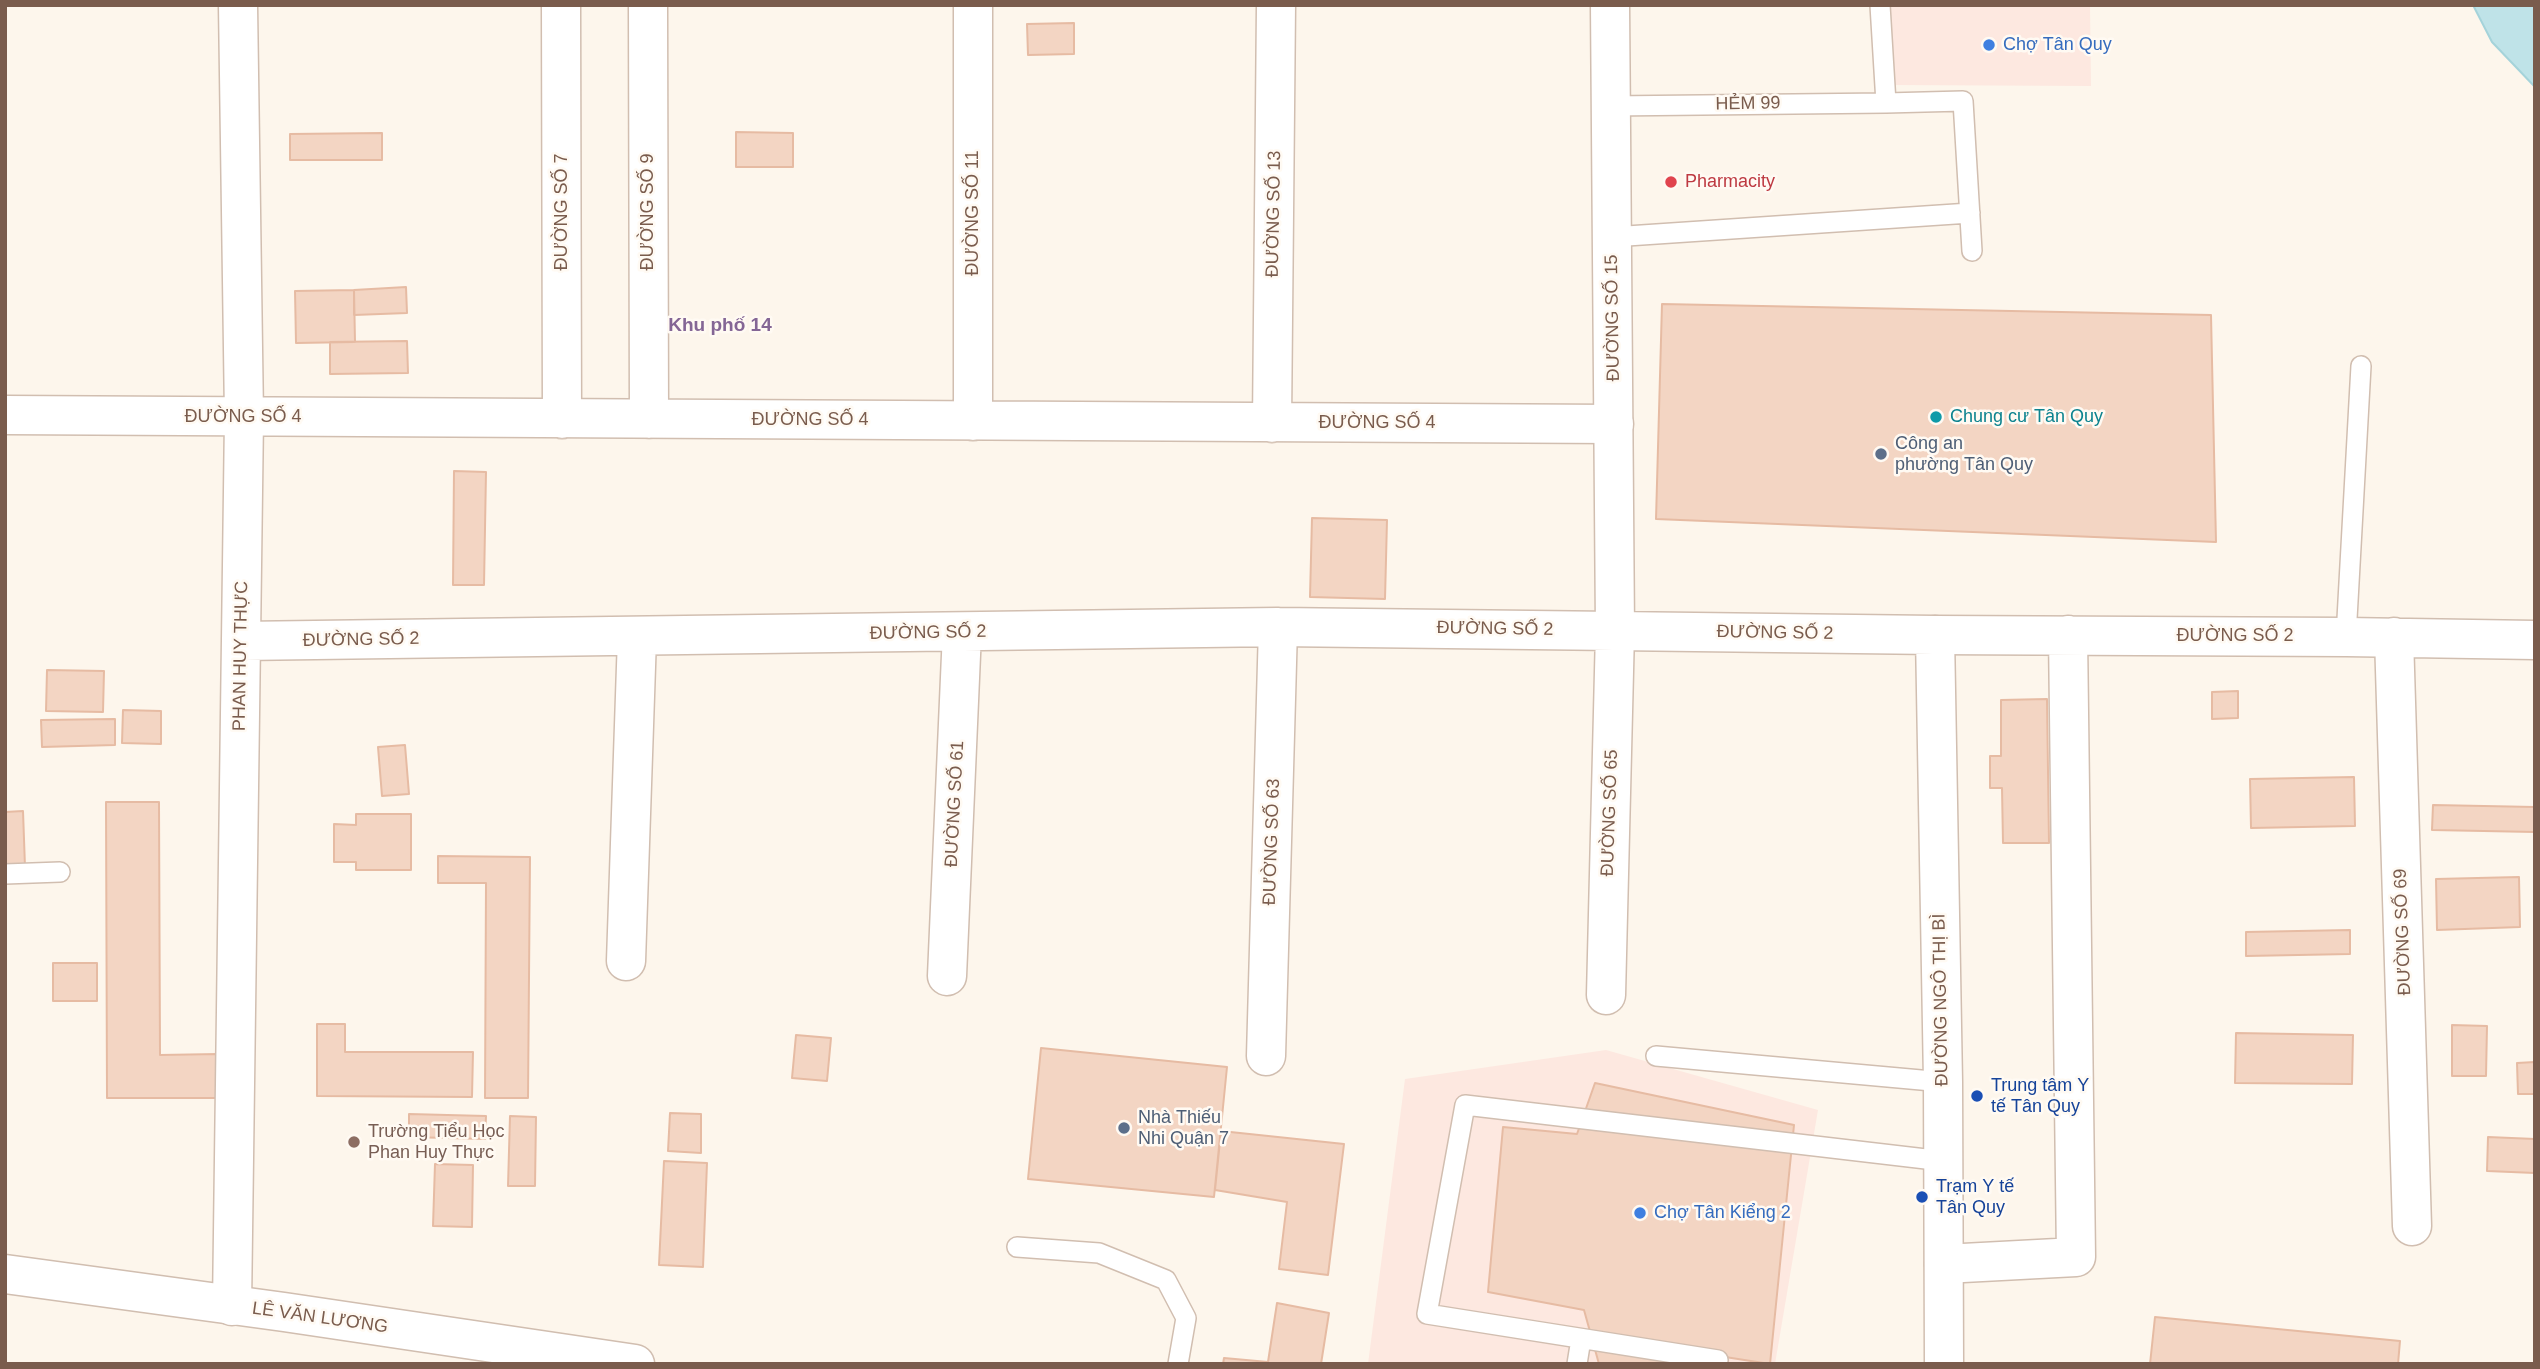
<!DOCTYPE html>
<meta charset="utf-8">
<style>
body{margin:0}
#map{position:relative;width:2540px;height:1369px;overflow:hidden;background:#fdf6ec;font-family:Arial,sans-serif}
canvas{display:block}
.frame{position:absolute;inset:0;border:7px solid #7a5c4d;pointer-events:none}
</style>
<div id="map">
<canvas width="2540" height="1369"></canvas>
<div class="frame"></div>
</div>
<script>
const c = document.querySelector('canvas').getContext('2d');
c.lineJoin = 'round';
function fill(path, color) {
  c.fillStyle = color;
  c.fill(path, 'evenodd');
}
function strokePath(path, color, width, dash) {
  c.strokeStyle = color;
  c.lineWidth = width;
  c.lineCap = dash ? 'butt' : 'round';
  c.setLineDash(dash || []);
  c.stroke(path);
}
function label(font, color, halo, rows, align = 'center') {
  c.font = font + ' Arial,sans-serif';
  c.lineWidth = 5;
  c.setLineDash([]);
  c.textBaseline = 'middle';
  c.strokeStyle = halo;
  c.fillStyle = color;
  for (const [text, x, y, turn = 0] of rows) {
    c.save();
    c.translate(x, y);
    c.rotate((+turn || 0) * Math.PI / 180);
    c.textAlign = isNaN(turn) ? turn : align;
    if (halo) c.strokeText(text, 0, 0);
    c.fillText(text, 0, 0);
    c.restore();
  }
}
fill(new Path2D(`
 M1885,5H2090L2091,86L1891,85Z
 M1606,1050L1818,1110L1775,1364H1368L1405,1079Z`), '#fde8e0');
const water = new Path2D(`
 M2473,5H2535V87L2492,42Z`);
fill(water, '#bfe3e8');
strokePath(water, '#a5d3da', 2);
const building = new Path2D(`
 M1074,23V54L1028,55L1027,24Z
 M736,132L793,133V167H736Z
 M382,133V160H290V134Z
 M406,287L407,313L354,315V290Z
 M354,290L355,342L296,343L295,291Z
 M1662,304L2211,315L2216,542L1656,519Z
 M407,341L408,373L330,374V342Z
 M454,471L486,472L484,585H453Z
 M1312,518L1387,520L1385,599L1310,597Z
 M47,670L104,671L103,712L46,711Z
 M2238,691V718L2212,719V692Z
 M2047,699L2049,843H2003L2002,788H1990V756H2001V700Z
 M123,710L161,711V744L122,743Z
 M115,719V745L42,747L41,720Z
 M405,745L409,794L382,796L378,747Z
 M2354,777L2355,826L2251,828L2250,779Z
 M106,802H159L160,1055L218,1054V1098H107Z
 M2433,805L2535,807V832L2432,830Z
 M23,811L25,867H5V812Z
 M356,814H411V870H356V862H334V824L356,825Z
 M438,856L530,857L528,1098H485L486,883H438Z
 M2519,877L2520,927L2437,930L2436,879Z
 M2350,930V954L2246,956V932Z
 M53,963H97V1001H53Z
 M317,1024H345V1052H473L472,1097L317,1096Z
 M2452,1025L2487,1026L2486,1076H2452Z
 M2236,1033L2353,1035L2352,1084L2235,1083Z
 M796,1035L831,1038L827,1081L792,1078Z
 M1041,1048L1227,1067L1214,1197L1028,1179Z
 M2535,1062V1094H2518L2517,1063Z
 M1595,1083L1794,1125L1770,1364L1674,1349L1671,1364H1599L1584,1310L1488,1292L1503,1127L1577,1134Z
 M670,1113L701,1114V1153L668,1151Z
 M409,1114L486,1116L485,1139L409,1137Z
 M510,1116L536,1117L535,1186H508Z
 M1221,1131L1344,1144L1328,1275L1279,1269L1287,1202L1215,1190Z
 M2488,1137L2535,1139V1173L2487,1171Z
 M664,1161L707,1163L703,1267L659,1265Z
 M435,1164L473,1165L472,1227L433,1226Z
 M1277,1303L1329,1313L1321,1364H1223L1224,1358L1268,1362Z
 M2155,1317L2400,1341L2398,1364H2150Z`);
fill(building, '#f3d5c3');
strokePath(building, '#e6bba3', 2);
const service = new Path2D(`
 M1880,5L1886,103L1963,101L1972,251
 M1610,106L1886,103
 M1612,237L1970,213
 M2346,637L2361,366
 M5,874L60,872
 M1656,1056L1943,1082
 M1017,1247L1099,1253L1166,1280L1186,1318L1178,1364
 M1718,1360L1427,1314L1465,1105L1943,1161
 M1577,1364L1581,1339`);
const minor = new Path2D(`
 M561,5L562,419
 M648,5L649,419
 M5,415L1614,424
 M973,421V5
 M1272,423L1276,5
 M1935,635L2346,637L2535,640
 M2394,637L2412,1226
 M241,641L1278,627L1615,631L1606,995
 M626,961L637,637
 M947,976L962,632
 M1266,1056L1278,627
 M1944,1264L2076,1257L2068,635
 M232,1306L244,417L238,5`);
const tertiary = new Path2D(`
 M1610,5L1615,631L1935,635L1943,1082L1944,1364
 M5,1274L284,1312L635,1364`);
strokePath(service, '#d1beb0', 22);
strokePath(minor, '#d1beb0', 41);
strokePath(tertiary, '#d1beb0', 41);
strokePath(service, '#fff', 19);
strokePath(minor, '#fff', 38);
strokePath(tertiary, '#fff', 38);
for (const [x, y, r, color] of [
 [1989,45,7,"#3f7fe0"],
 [1671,182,7,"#e0444e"],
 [1936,417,7,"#0f9aa8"],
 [1881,454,7,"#5c6f8a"],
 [1977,1096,7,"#1a4fb4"],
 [1124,1128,7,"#5c6f8a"],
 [354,1142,7,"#8d6e63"],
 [1922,1197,7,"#1a4fb4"],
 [1640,1213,7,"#3f7fe0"]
]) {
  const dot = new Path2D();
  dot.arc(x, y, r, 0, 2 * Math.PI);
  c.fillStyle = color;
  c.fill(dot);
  strokePath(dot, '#fffaf3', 2.5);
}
label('18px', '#366cbe', '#fffaf3', [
 ["Chợ Tân Quy",2003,45],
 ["Chợ Tân Kiểng 2",1654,1213]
], 'left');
label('18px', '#7a5c4d', '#fffaf3', [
 ["HẺM 99",1748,104,-1],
 ["ĐƯỜNG SỐ 7",562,212,-90],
 ["ĐƯỜNG SỐ 9",648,212,-90],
 ["ĐƯỜNG SỐ 11",973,213,-90],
 ["ĐƯỜNG SỐ 13",1274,214,-89],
 ["ĐƯỜNG SỐ 15",1613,318,-91],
 ["ĐƯỜNG SỐ 4",243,417],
 ["ĐƯỜNG SỐ 4",810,420],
 ["ĐƯỜNG SỐ 4",1377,423],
 ["ĐƯỜNG SỐ 2",1495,629,1],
 ["ĐƯỜNG SỐ 2",928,633,-1],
 ["ĐƯỜNG SỐ 2",1775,633,1],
 ["ĐƯỜNG SỐ 2",2235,636],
 ["ĐƯỜNG SỐ 2",361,640,-1],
 ["PHAN HUY THỰC",241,656,-89],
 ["ĐƯỜNG SỐ 61",955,804,-87],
 ["ĐƯỜNG SỐ 65",1610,813,-88],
 ["ĐƯỜNG SỐ 63",1272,842,-88],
 ["ĐƯỜNG SỐ 69",2403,932,-92],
 ["ĐƯỜNG NGÔ THỊ BÌ",1941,1000,-91],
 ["LÊ VĂN LƯƠNG",320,1318,8]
]);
label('18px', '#be3a42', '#fffaf3', [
 ["Pharmacity",1685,182]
], 'left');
label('18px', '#0d838f', '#fffaf3', [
 ["Chung cư Tân Quy",1950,417]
], 'left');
label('18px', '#4e5e75', '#fffaf3', [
 ["Công an",1895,444],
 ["phường Tân Quy",1895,465],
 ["Nhà Thiếu",1138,1118],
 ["Nhi Quận 7",1138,1139]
], 'left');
label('18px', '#164399', '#fffaf3', [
 ["Trung tâm Y",1991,1086],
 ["tế Tân Quy",1991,1107],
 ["Trạm Y tế",1936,1187],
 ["Tân Quy",1936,1208]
], 'left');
label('18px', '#785e54', '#fffaf3', [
 ["Trường Tiểu Học",368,1132],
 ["Phan Huy Thực",368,1153]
], 'left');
label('bold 19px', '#846695', '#fffaf3', [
 ["Khu phố 14",720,326]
]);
</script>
